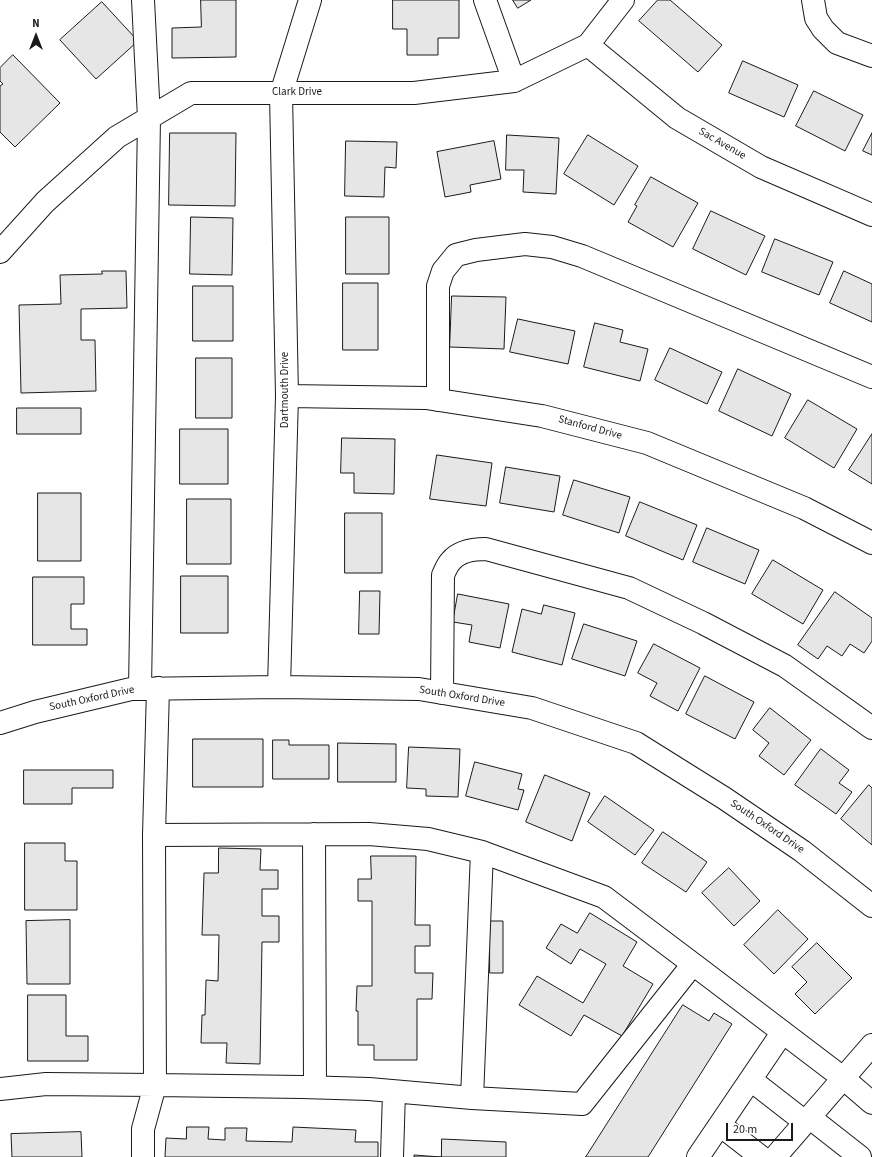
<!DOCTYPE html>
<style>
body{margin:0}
#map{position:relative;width:872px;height:1157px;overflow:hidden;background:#fff;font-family:"Source Sans 3",sans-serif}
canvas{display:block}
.north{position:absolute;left:16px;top:16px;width:40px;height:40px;-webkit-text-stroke:3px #fff;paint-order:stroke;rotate:0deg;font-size:11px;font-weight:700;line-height:16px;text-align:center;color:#1a1a1a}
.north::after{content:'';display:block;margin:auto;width:14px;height:18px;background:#1a1a1a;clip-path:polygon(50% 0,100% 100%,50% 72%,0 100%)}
.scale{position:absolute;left:726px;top:1123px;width:67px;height:18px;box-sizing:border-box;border:2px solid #1a1a1a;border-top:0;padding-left:5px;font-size:12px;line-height:14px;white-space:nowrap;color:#1a1a1a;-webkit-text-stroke:3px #fff;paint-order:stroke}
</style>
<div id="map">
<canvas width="872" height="1157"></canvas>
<div class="north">N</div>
<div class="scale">20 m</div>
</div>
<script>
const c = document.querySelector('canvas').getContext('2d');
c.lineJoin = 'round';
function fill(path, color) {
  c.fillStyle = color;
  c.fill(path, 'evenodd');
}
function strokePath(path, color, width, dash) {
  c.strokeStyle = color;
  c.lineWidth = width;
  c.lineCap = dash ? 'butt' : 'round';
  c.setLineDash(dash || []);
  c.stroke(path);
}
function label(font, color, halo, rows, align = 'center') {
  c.font = font + ' "Source Sans 3",sans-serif';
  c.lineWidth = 3;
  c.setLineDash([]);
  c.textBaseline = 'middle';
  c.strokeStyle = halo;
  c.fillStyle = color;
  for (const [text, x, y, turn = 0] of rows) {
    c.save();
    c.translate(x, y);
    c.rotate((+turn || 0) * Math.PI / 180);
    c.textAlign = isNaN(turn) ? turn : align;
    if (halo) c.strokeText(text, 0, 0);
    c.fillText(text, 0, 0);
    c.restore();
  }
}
const building = new Path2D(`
 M201,0H236V57L172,58V28L201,27Z
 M393,0H459V38H438V55H407V29H393Z
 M513,0H531L518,8Z
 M658,0H670L722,45L698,72L639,21Z
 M102,2L138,41L96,79L60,40Z
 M13,55L60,103L15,147L0,132V86L3,84L0,81V68Z
 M743,61L798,85L784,117L729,93Z
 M814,91L863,115L845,151L796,126Z
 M170,133H236L235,206L169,205Z
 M872,133V155L863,151Z
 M507,135L559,138L556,194L523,192L524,170H506Z
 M588,135L638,166L614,205L564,174Z
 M346,141L397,142L396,168L385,167L384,197L345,196Z
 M494,141L501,179L470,185L471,192L445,197L437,152Z
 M651,177L698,203L673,247L628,222L637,206L635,205Z
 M711,211L765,236L746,275L693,249Z
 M191,217L233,218L232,275L190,274Z
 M346,217H389V274H346Z
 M775,239L833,262L819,295L762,272Z
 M102,271H126L127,308L81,309V340H95L96,391L21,393L19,305L61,304L60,275L102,274Z
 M844,271L872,284V322L830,303Z
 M343,283H378V350H343Z
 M193,286H233V341H193Z
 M452,296L506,297L504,349L450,347Z
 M518,319L575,331L568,364L510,352Z
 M595,323L623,330L620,342L648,349L640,381L584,367Z
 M670,348L722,372L707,404L655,380Z
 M196,358H232V418H196Z
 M738,369L791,394L772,436L719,411Z
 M808,400L857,429L834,468L785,438Z
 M17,408H81V434H17Z
 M180,429H228V484H180Z
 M872,434V484L849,470Z
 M342,438L395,439L394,494L354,493V473H341Z
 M437,455L492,463L486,506L430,499Z
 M506,467L560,476L554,512L500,503Z
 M574,480L630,497L619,533L563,515Z
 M38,493H81V561H38Z
 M187,499H231V564H187Z
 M640,502L697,525L683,560L626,536Z
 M345,513H382V573H345Z
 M707,528L759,550L745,584L693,562Z
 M773,560L823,590L803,624L752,594Z
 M181,576H228V633H181Z
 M33,577H84V604H71V629H87V645H33Z
 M360,591H380L379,634H359Z
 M835,592L872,618V641L864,653L850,644L842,656L827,646L818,659L798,645Z
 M458,594L509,604L500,648L469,642L472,625L453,622Z
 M544,605L575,613L562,665L512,652L522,609L541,614Z
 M584,624L637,641L625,676L572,659Z
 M654,644L700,668L678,711L650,696L657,683L638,673Z
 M705,676L754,702L735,739L686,714Z
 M770,708L811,740L784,775L759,756L769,743L753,730Z
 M193,739H263V787H193Z
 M273,740H289V745H329V779H273Z
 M338,743L396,744V782H338Z
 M409,747L460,749L458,797L426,796V789L407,788Z
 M821,749L849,770L839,783L852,792L836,814L795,785Z
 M475,762L522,774L518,789L524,790L518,810L466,796Z
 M24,770H113V788H72V804H24Z
 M545,775L590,793L572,841L526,822Z
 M869,785L872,788V845L841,819Z
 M605,796L654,830L635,855L588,822Z
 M663,832L707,862L686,892L642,863Z
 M25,843H65V861H77V910H25Z
 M219,848L261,849L260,870H278V889H262V916H279V942H262L260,1064L226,1063L227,1043H201L202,1015H205L206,980L218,981L219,935H202L204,873H218Z
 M371,856H416L415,925H430V946H415V973H433L432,999H417V1060H374V1045H358V1011H356L357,986H372V901H358V879H371Z
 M729,868L760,901L734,926L702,893Z
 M778,910L808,939L774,974L744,945Z
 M590,913L637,942L623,966L653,984L622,1036L584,1015L571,1036L519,1005L537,976L583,1003L606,964L580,949L571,964L546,948L561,924L577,933Z
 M70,920V984H27L26,921Z
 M490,921H503V973H490Z
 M817,943L852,978L815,1014L795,994L807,982L792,967Z
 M28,995H66V1036H88V1061H28Z
 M683,1005L709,1021L714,1013L732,1024L648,1157H586Z
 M187,1127H209L208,1139L225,1140V1128H247L246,1141L292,1142L293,1127L356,1130L355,1142H378V1157H165L166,1138L186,1139Z
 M81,1132L82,1157H12L11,1134Z
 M442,1139L506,1142V1157H414V1155L441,1157Z`);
fill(building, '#e6e6e6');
strokePath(building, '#1a1a1a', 1);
const minor = new Path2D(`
 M485,0L514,81
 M813,0L816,18L823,29L837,43L872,56
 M588,45L677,118L761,167L872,215
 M0,252L45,202L117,137L191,93H414L514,81L588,45L623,0
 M287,396L426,398L542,416L647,443L804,508L872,543
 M438,400V286L443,271L456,255L476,250L525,244L552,247L582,256L872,377
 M279,687L287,396L281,94L310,0
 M140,689L149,118L143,0
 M442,693L443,575C445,571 447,565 451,561C459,551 473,549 486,549L629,588L703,623L785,666L872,728
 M0,723L35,712L131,689L279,687L419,689L532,708L636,743L724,798L802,851L872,906
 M314,834L315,1087
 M154,835L369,834L428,839L482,852
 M751,1080L805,1122
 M0,1089L46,1084L155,1085L154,835L158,688
 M472,1098L482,852L604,897L693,964
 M809,1117L860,1157
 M720,1125L761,1157
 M143,1157V1129L155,1085L302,1087L369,1089L472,1098L582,1104L693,964L843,1078L872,1103
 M392,1157L394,1092
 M698,1157L782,1033
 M775,1157L872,1045`);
strokePath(minor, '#1a1a1a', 24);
strokePath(minor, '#fff', 22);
label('11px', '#1a1a1a', '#fff', [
 ["Clark Drive",297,93],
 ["Sac Avenue",722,144,30],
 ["Dartmouth Drive",286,390,-90],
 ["Stanford Drive",590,428,15],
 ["South Oxford Drive",462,697,9],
 ["South Oxford Drive",92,699,-12],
 ["South Oxford Drive",767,827,34]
]);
</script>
